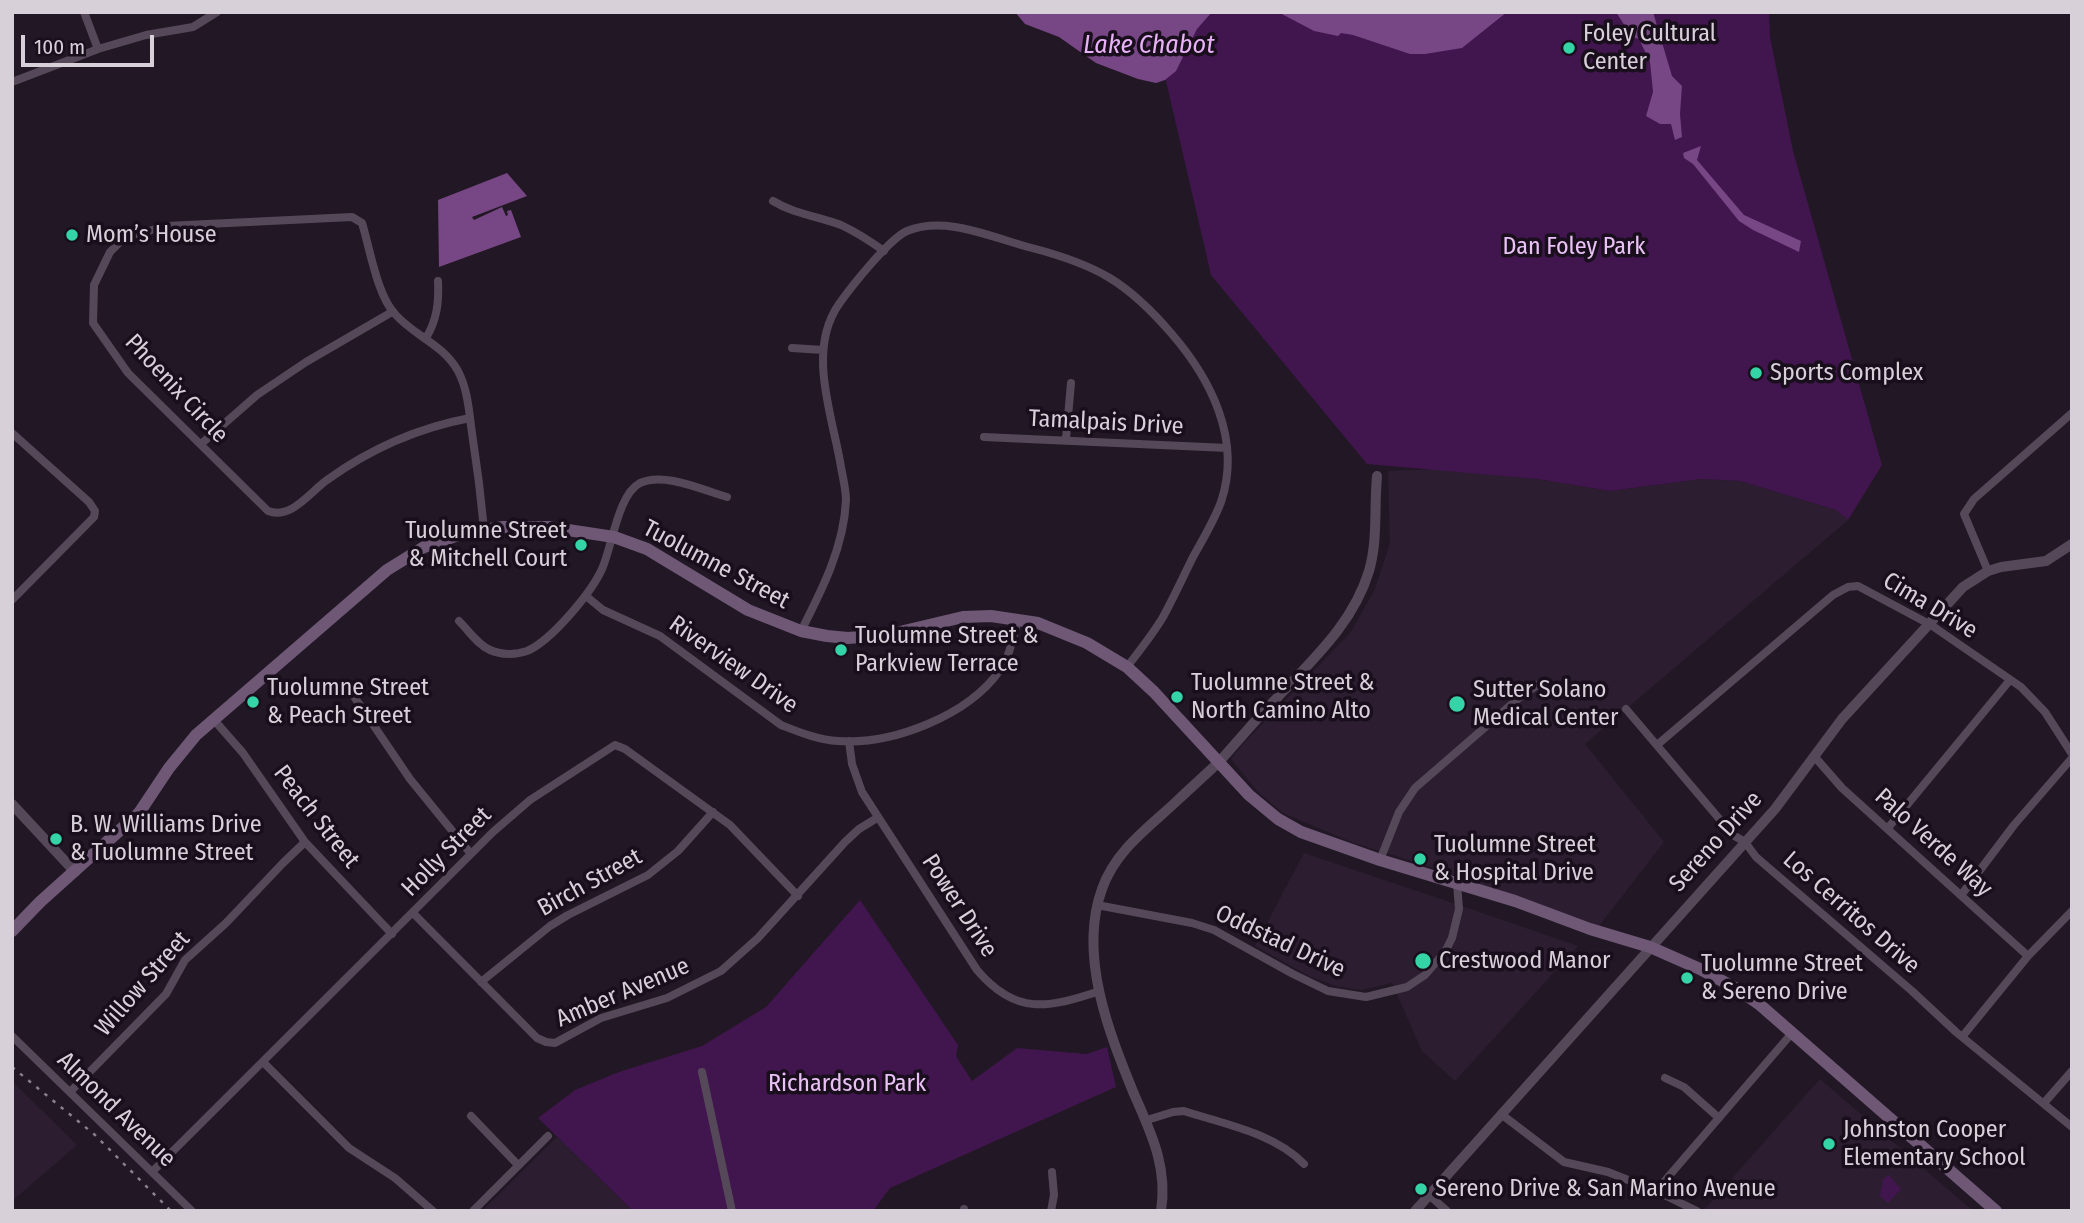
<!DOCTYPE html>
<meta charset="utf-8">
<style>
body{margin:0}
#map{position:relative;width:2084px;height:1223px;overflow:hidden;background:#221825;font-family:"Fira Sans Condensed",sans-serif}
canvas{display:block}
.frame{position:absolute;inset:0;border:14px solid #d7d0d9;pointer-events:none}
.scale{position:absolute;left:21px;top:35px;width:133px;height:32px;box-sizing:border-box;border:4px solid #d7d0d9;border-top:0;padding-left:9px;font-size:21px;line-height:24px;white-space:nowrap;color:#d7d0d9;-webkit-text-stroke:5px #190f1c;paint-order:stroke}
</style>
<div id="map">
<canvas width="2084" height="1223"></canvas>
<div class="frame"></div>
<div class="scale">100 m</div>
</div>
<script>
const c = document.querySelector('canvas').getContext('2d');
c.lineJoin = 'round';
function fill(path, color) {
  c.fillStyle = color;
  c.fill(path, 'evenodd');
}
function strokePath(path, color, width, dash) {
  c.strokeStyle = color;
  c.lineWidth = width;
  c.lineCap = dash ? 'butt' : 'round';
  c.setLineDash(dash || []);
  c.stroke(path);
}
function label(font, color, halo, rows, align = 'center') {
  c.font = font + ' "Fira Sans Condensed",sans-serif';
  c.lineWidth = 7;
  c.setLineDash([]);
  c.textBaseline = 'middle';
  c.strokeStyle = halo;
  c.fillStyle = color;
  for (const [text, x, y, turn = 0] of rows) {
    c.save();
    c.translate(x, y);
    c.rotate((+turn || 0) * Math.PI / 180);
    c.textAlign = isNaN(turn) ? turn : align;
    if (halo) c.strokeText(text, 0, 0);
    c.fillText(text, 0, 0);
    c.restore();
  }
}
fill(new Path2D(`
 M1445,469L1537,479L1610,491L1701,479L1740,481L1836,510L1848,520L1585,744L1664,842L1599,926L1428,866L1354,843L1283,813L1258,792L1231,759L1244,743L1351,632L1375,589L1390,543L1388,471Z
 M1304,853L1482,913L1578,946L1455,1081L1422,1051L1392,983L1361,990L1336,986L1309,976L1255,946Z
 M1820,1079L1973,1211L1704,1210Z
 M12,1081L77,1145L12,1201Z
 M557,1137L633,1211H482Z`), '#2c1e30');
fill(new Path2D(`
 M1150,12H1769L1770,37L1793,151L1882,465L1848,520L1836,510L1740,481L1701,479L1610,491L1537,479L1367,464L1211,275Z
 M860,900L958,1045L956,1056L972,1081L1017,1048L1087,1054L1107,1047L1116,1087L890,1188L873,1211H633L538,1118L575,1090L619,1072L702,1046L766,1007Z
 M1889,1175L1901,1189L1888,1203L1880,1196L1883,1179Z`), '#41154d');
fill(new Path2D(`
 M1015,12H1212L1197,29L1176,71L1165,80L1156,83L1138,79L1096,63L1059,37L1025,24Z
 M1278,12H1507L1462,48L1425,54H1410L1353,35L1341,33L1338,36L1314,31Z
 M1616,12H1653L1672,76L1682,86L1680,114L1682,137L1675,140L1671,124H1660L1646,116L1653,92L1650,62L1639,39L1632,37Z
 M1701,146L1697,160L1744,215L1801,241L1799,252L1753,230L1739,221L1693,164L1684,158L1683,153Z
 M507,173L527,196L472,217L474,220L502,207L506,216L508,215L507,211L511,210L521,237L439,267L438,200Z`), '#774684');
strokePath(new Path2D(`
 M84,12L98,49
 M12,82L98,49L146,35L193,27L217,12
 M773,201C794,214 818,216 841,225C856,232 870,241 884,251
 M426,338C437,320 439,302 438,281
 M792,348L823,350
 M470,418C417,428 370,449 327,480C310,492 291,520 268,511L128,373L93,323L94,285L110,252L124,238L166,226L352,217L362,223C370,249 377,295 395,314C414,336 443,344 458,371C468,390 469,412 472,433C477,465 481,497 484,529
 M12,433L89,502L95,511L94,517L12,600
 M984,437L1227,448
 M1066,439L1071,383
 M201,444L257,395L306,362L392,312
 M1988,571L1964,514L1974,499L2072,413
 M586,596L603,610L660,636L781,725C799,732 818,740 838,741C892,745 968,716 1000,670C1010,656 1013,637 1018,620
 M459,621C469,631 477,644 490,650C501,655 516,655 527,651C551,641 591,593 602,569C612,547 618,494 640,483C665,472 702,490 727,497
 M801,631C822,590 844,547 846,500C846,490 843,478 841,467C833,417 806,351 839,304C851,287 889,239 907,231C946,215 993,238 1032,248C1097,265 1127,282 1171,333C1211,379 1242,440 1221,502C1214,521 1203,539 1193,557C1183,577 1174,597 1163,617C1153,634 1140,650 1127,667
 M353,695L410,779L471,854
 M1626,709L1733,835L1745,842L1756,857L1912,991L1956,1032L2072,1127
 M214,720L243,753L305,842L392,934
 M849,741L852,764L862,792L977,970C1016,1016 1048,1008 1100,991
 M1657,745L1833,595L1848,587L1858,586L1931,625L2021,687L2045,712L2072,754
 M1814,756L1842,788L2028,956
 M1888,828L2010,680
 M1380,860L1399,812L1415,788L1520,697L1539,684
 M1962,894L2014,825L2072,758
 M1097,905L1192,923L1214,930L1293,974L1328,991L1366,997L1407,987L1425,975L1445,952L1452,938L1459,909L1457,883
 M413,913L537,1038L546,1042L555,1043L601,1018L667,998L721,971L758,938L845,842L859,829L877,818
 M481,982L550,926L568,915L648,875L678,851L713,812
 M12,1036L192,1211
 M1962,1037L2028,956L2072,911
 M263,1062L349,1148L395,1178L433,1211
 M702,1072L732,1211
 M1665,1078L1684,1087L1719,1118
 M70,1092L166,994L185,960L226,923L283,863L305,842
 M2044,1103L2072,1071
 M1501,1114L1564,1162L1608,1172L1656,1191L1697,1211
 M471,1116L518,1165
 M1147,1120L1173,1112L1184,1111C1224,1124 1274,1133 1304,1164
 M152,1172L493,832L530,800L615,745L625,749L730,825L798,896
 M1656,1191L1792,1033
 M1429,1195L1447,1211
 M964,1209V1211
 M473,1211L548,1136
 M1051,1211L1054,1195L1052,1172`), '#554959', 8);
strokePath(new Path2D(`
 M12,804L75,872
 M1161,1211C1168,1167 1151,1133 1134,1094C1109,1033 1078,955 1102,889C1116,849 1150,827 1180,798C1193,786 1206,774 1219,762C1238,741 1256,719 1276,699C1312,660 1353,624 1369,571C1378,540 1374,508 1377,476
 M1415,1211L1775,809L1842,719L1963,587L1988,571L2001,567L2046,561L2072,544`), '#554959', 10);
strokePath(new Path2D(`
 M12,931L40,902L139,813L169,768L196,735L387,570L424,547L464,533L503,527H548L614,537L647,549L748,610L801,631L827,636L848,638L887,635L963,617L991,616L1038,623L1087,643L1127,667L1154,692L1249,795L1278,819L1301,832L1380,860L1515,901L1590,929L1650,947L1700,969L1739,990L1759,1004L1996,1211`), '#6e5875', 12);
strokePath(new Path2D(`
 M12,1067L95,1135L171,1211`), '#89808b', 2.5, [3.5, 7]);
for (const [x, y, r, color] of [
 [1569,48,7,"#35d4a7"],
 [72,235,7,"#35d4a7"],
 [1756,373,7,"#35d4a7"],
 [581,545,7,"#35d4a7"],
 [841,650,7,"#35d4a7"],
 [1177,697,7,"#35d4a7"],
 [253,702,7,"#35d4a7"],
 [1457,704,9,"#35d4a7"],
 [56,839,7,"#35d4a7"],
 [1420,859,7,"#35d4a7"],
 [1423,961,9,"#35d4a7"],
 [1687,978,7,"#35d4a7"],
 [1829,1144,7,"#35d4a7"],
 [1421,1189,7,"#35d4a7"]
]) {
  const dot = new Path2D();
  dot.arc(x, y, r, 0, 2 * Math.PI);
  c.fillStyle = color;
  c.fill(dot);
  strokePath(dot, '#190f1c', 2.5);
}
label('24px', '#d7d0d9', '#190f1c', [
 ["Foley Cultural",1583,34],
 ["Center",1583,62],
 ["Mom’s House",86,235],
 ["Sports Complex",1770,373],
 ["Tuolumne Street",567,531,"right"],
 ["& Mitchell Court",567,559,"right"],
 ["Tuolumne Street &",855,636],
 ["Parkview Terrace",855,664],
 ["Tuolumne Street &",1191,683],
 ["North Camino Alto",1191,711],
 ["Tuolumne Street",267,688],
 ["& Peach Street",267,716],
 ["Sutter Solano",1473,690],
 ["Medical Center",1473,718],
 ["B. W. Williams Drive",70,825],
 ["& Tuolumne Street",70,853],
 ["Tuolumne Street",1434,845],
 ["& Hospital Drive",1434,873],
 ["Crestwood Manor",1439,961],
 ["Tuolumne Street",1701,964],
 ["& Sereno Drive",1701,992],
 ["Johnston Cooper",1843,1130],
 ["Elementary School",1843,1158],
 ["Sereno Drive & San Marino Avenue",1435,1189]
], 'left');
label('24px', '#eac1f6', '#190f1c', [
 ["Dan Foley Park",1574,247],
 ["Richardson Park",847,1084]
]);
label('24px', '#d7d0d9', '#190f1c', [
 ["Phoenix Circle",176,389,47],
 ["Tamalpais Drive",1106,423,3],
 ["Tuolumne Street",716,565,28],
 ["Cima Drive",1930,606,31],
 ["Riverview Drive",733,665,35],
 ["Peach Street",316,817,52],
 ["Sereno Drive",1716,842,-48],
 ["Palo Verde Way",1933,843,42],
 ["Holly Street",447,852,-45],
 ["Birch Street",590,883,-29],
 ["Power Drive",959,906,57],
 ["Los Cerritos Drive",1851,913,41],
 ["Oddstad Drive",1280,942,25],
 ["Willow Street",143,984,-49],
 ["Amber Avenue",623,993,-23],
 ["Almond Avenue",116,1110,44]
]);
label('italic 26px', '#e9b1f8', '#190f1c', [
 ["Lake Chabot",1149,46]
]);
</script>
